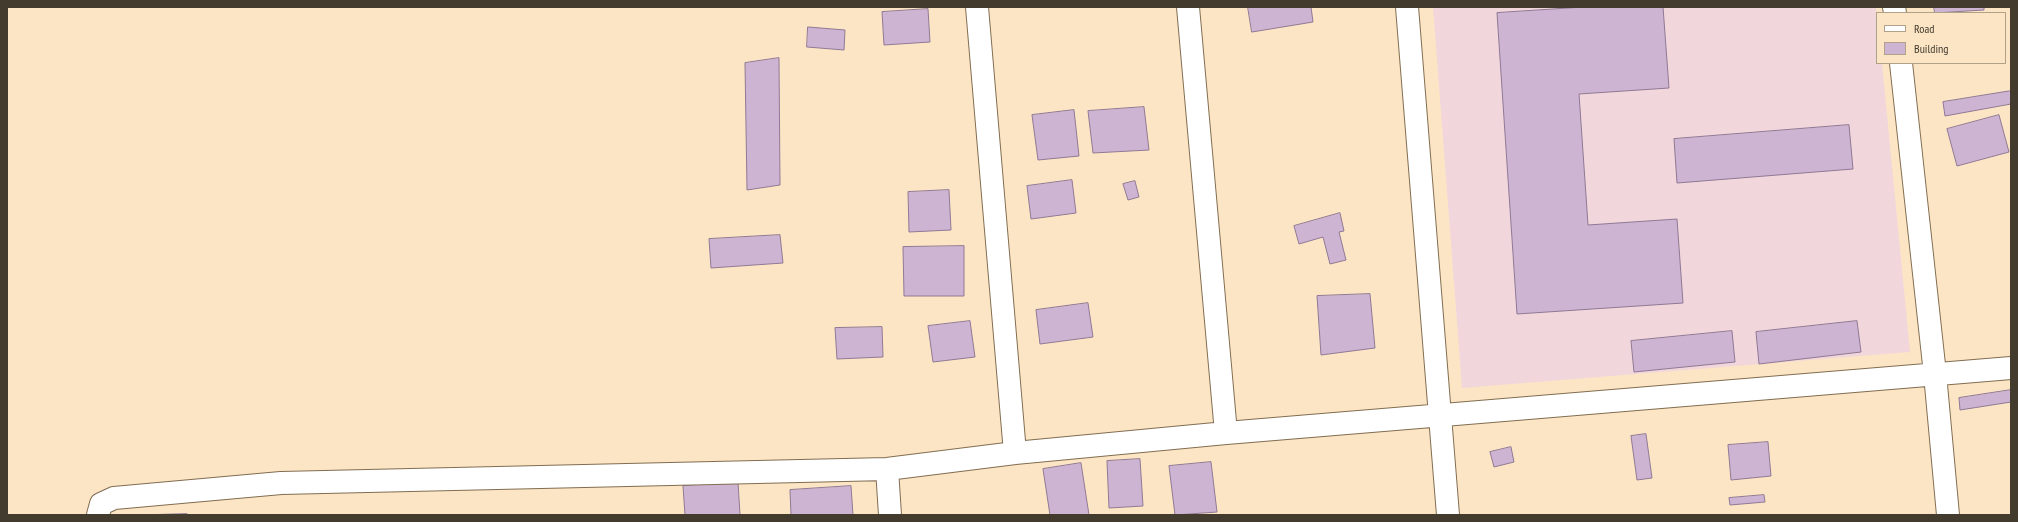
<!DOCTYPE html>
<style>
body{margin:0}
#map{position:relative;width:2018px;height:522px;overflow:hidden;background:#fbe5c5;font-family:"PT Sans Narrow",sans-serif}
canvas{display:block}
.frame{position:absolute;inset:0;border:8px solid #433b2e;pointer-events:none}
.legend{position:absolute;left:1876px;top:12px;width:130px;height:52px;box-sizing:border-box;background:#fbe5c5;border:1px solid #b1a189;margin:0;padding:5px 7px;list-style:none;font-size:12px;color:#433b2e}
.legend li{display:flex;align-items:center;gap:8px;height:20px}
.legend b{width:20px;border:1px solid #b1a189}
</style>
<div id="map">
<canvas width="2018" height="522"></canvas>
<div class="frame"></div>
<ul class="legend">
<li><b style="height:5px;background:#fff"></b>Road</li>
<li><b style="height:11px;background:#ceb4d3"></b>Building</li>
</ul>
</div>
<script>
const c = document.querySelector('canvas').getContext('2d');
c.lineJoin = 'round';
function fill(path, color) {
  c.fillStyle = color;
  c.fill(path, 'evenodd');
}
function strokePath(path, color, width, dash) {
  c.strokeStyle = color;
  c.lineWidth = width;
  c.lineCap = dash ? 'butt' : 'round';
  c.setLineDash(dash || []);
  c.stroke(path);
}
fill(new Path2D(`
 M1433,7H1876L1877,63H1882L1910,352L1462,388Z`), '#f1d7dc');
const building = new Path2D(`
 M1248,7H1311L1313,22L1252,32Z
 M1584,7H1663L1669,88L1579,94L1588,225L1677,219L1683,303L1517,314L1497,13Z
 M1934,7H1984V10L1935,13Z
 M928,9L930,42L884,45L882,12Z
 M808,27L845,30L844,50L807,47Z
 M779,58L780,185L747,190L745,63Z
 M2009,91H2011V104L1945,116L1943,102Z
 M1144,107L1149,150L1093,153L1088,111Z
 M1074,110L1079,156L1038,160L1032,115Z
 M1999,115L2009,152L1957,166L1947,129Z
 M1849,125L1853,169L1677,183L1674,139Z
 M1072,180L1076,213L1031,219L1027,186Z
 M1135,181L1139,197L1128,200L1123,184Z
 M949,190L951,230L909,232L908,192Z
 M1340,213L1344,231L1339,232L1346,260L1330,264L1323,237L1299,244L1294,226Z
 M780,235L783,263L711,268L709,239Z
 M964,246V296H904L903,247Z
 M1370,294L1375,348L1321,355L1317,296Z
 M1088,303L1093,337L1040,344L1036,310Z
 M970,321L975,357L933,362L928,326Z
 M1857,321L1861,352L1759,364L1756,332Z
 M882,327L883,357L837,359L835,328Z
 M1732,331L1735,362L1634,372L1631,341Z
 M2011,390V402L1960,410L1959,398Z
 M1646,434L1652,478L1637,480L1631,436Z
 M1768,442L1771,476L1731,480L1728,445Z
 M1511,447L1514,462L1494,467L1490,452Z
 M1140,459L1143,506L1109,508L1107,461Z
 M1211,462L1217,512L1175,515L1169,466Z
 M1081,463L1089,515H1050L1043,469Z
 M738,482L740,515H685L683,486Z
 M851,486L853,515H791L790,490Z
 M1764,495L1765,502L1730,505L1729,498Z
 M187,514V515H141Z`);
fill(building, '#ceb4d3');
strokePath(building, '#907994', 1);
const minor = new Path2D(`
 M977,7L1015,453
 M1188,7L1226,433
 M1407,7L1448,515
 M1894,7L1895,13
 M1901,63L1935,374L1948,515
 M887,469L890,515
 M98,515L101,504L114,498L281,483L887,469L1015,453L1226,433L2011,368`);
strokePath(minor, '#816d51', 24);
strokePath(minor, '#fff', 22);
</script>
